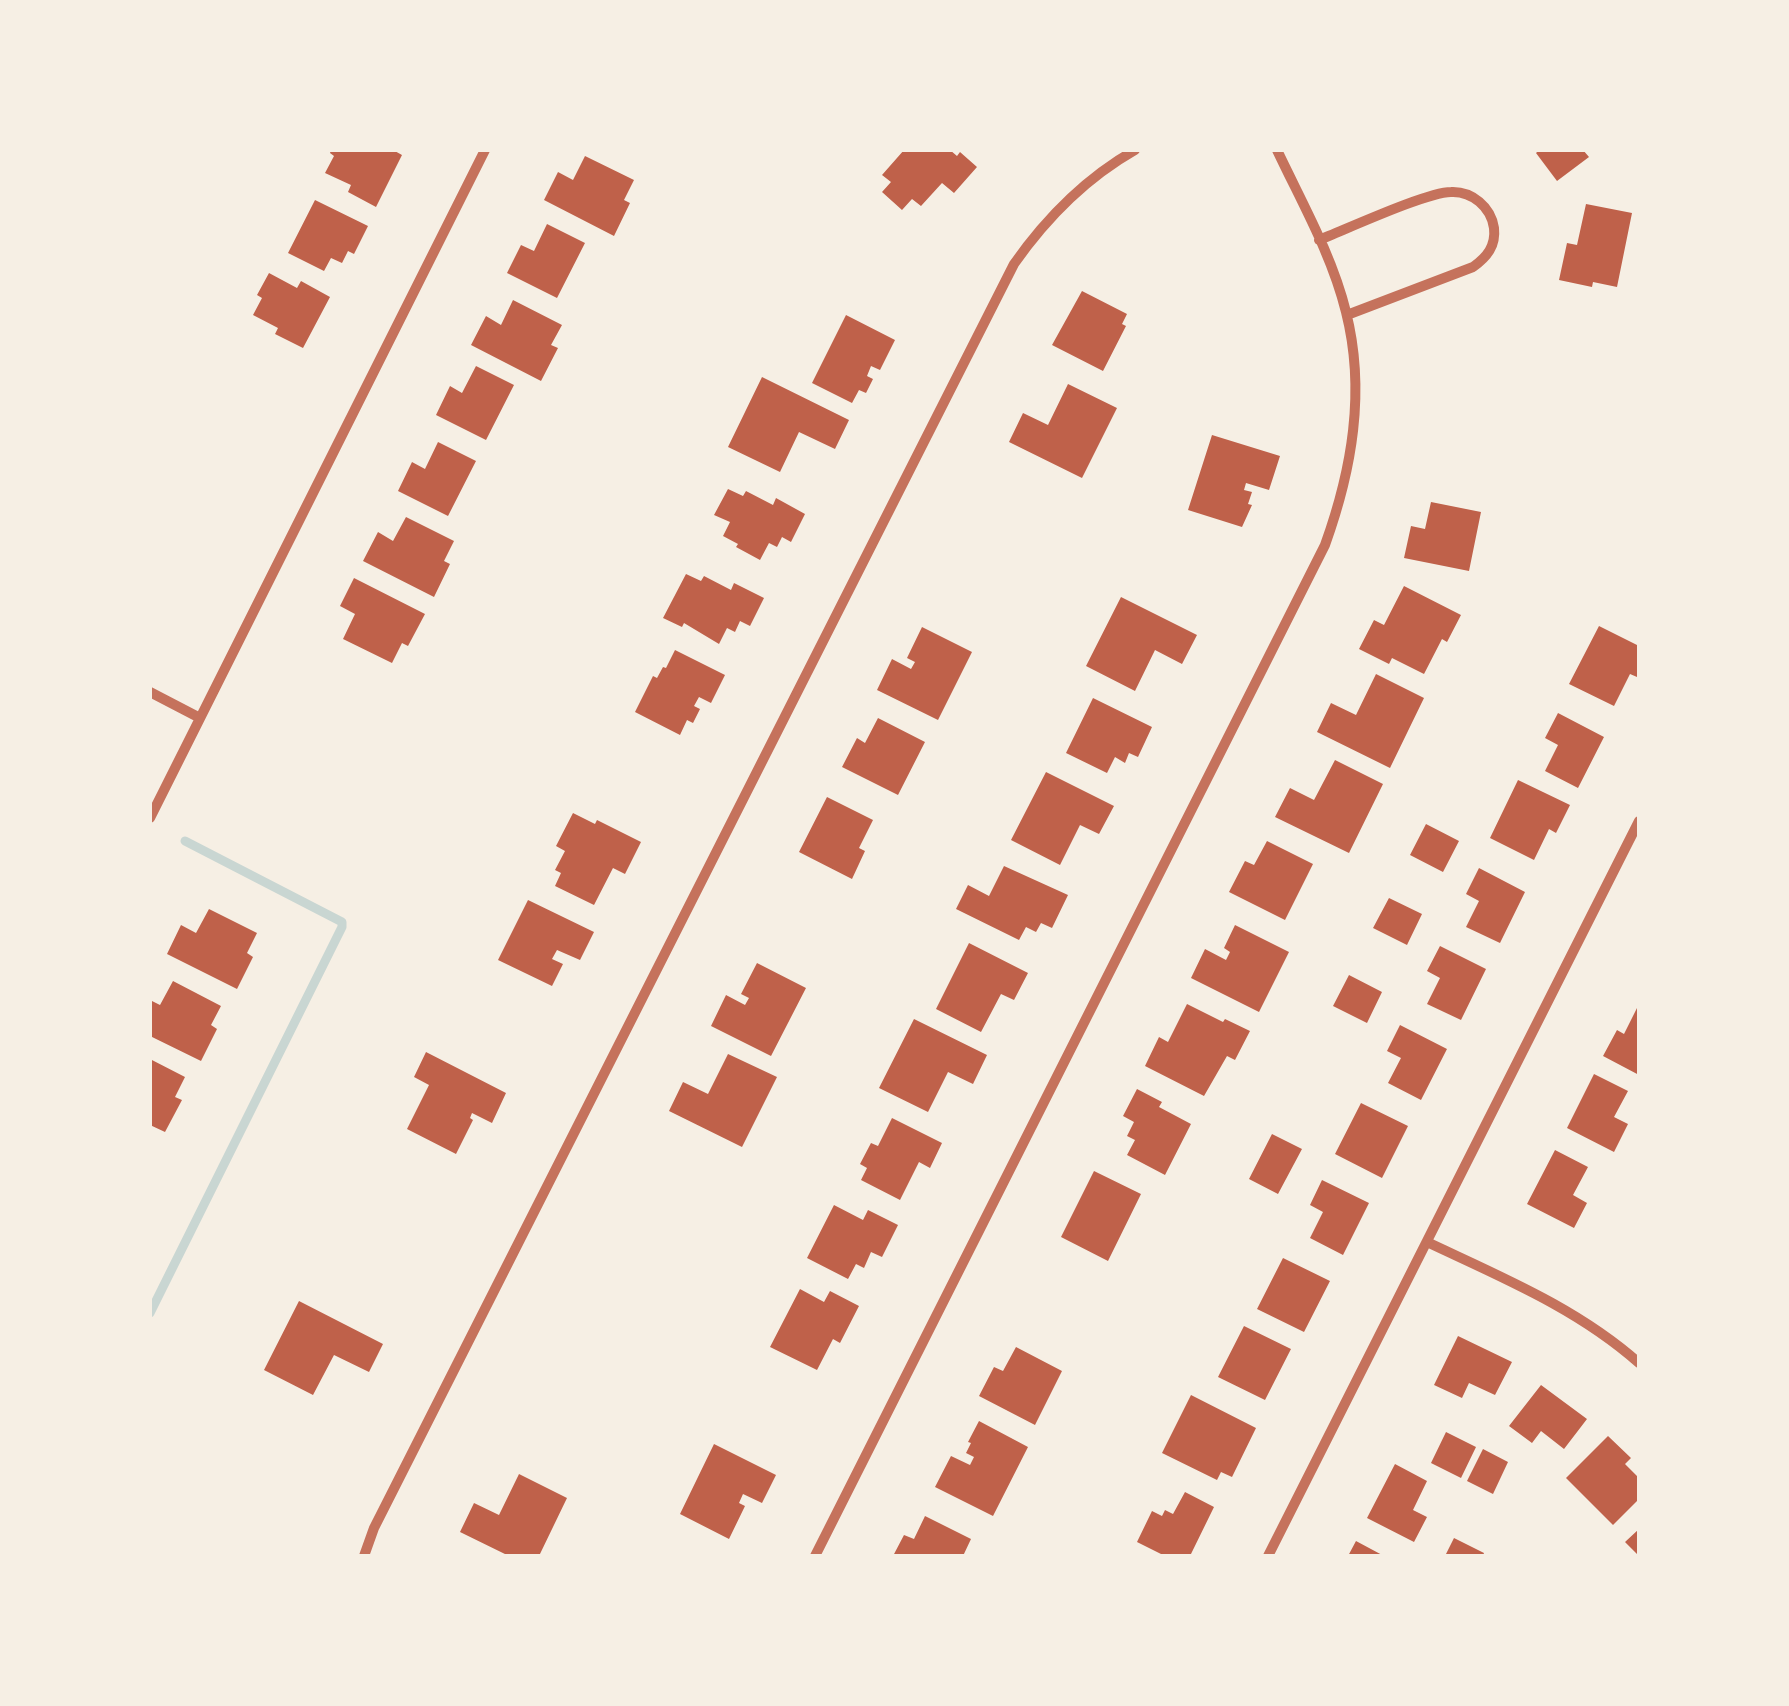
<!DOCTYPE html>
<style>
body{margin:0}
#map{position:relative;width:1789px;height:1706px;overflow:hidden;background:#f6efe4;font-family:"DM Sans",sans-serif}
canvas{display:block}
.frame{position:absolute;inset:0;border:152px solid #f6efe4;pointer-events:none}
</style>
<div id="map">
<canvas width="1789" height="1706"></canvas>
<div class="frame"></div>
</div>
<script>
const c = document.querySelector('canvas').getContext('2d');
c.lineJoin = 'round';
function strokePath(path, color, width, dash) {
  c.strokeStyle = color;
  c.lineWidth = width;
  c.lineCap = dash ? 'butt' : 'round';
  c.setLineDash(dash || []);
  c.stroke(path);
}
function fill(path, color) {
  c.fillStyle = color;
  c.fill(path, 'evenodd');
}
strokePath(new Path2D(`
 M150,1313L342,927V922L185,841`), '#c9d6d2', 9);
fill(new Path2D(`
 M331,150H393L402,155L376,207L348,192L351,185L325,173L334,156L330,153Z
 M904,150H950L957,156L960,152L977,167L954,193L942,183L921,206L912,199L902,210L882,192L891,182L882,175Z
 M1539,150H1583L1589,157L1557,181L1536,153Z
 M585,156L634,180L624,200L630,203L614,236L544,200L558,172L573,180Z
 M315,200L368,226L354,254L348,251L342,263L331,258L324,271L288,253Z
 M1586,204L1632,213L1617,287L1593,282L1592,287L1559,280L1567,243L1577,245Z
 M547,224L585,243L557,298L507,273L521,245L534,251Z
 M269,273L297,288L301,281L330,297L303,348L275,334L278,328L253,315L262,298L257,295Z
 M1082,291L1127,314L1122,324L1126,326L1103,371L1052,345Z
 M513,300L562,325L551,345L558,348L541,381L471,345L486,316L501,325Z
 M846,315L895,340L880,370L871,366L867,376L873,379L866,393L859,390L852,403L812,383Z
 M476,366L514,385L486,440L436,415L450,386L462,393Z
 M762,377L849,420L835,449L799,432L780,472L728,447Z
 M1068,384L1117,408L1082,478L1009,442L1023,413L1048,425Z
 M1212,435L1280,456L1269,490L1246,483L1244,490L1252,492L1248,504L1252,505L1242,527L1188,510Z
 M438,442L476,461L448,516L398,491L412,462L425,469Z
 M728,489L743,496L746,491L773,505L776,498L805,514L791,542L782,537L777,547L769,543L760,560L736,547L738,544L723,536L730,522L714,515Z
 M1431,502L1481,512L1469,571L1404,558L1411,526L1425,529Z
 M406,517L454,541L444,561L450,564L434,597L363,561L378,532L393,541Z
 M686,574L701,581L704,576L731,590L734,583L764,598L750,626L740,621L735,632L727,628L719,644L684,623L682,627L663,618Z
 M354,578L425,614L408,646L402,643L392,663L343,639L355,614L340,606Z
 M1404,586L1461,615L1447,642L1442,639L1424,674L1392,658L1389,664L1359,649L1374,620L1384,625Z
 M1121,597L1197,635L1182,664L1155,650L1135,691L1086,666Z
 M1599,626L1639,646V674L1637,677L1630,674L1614,706L1569,684Z
 M922,627L972,652L938,720L877,690L892,659L911,669L915,662L907,658Z
 M675,650L725,675L711,703L699,697L694,706L700,709L693,723L687,720L680,735L635,712L653,676L657,678L663,667L666,668Z
 M1376,674L1424,698L1390,768L1317,732L1331,703L1356,715Z
 M1093,698L1152,727L1138,757L1129,753L1125,763L1115,757L1107,773L1066,753Z
 M1558,713L1604,737L1578,788L1545,771L1558,745L1545,738Z
 M878,718L925,742L898,795L842,767L857,738L865,743Z
 M1335,760L1383,784L1349,853L1275,817L1290,788L1314,800Z
 M1046,772L1114,806L1099,834L1080,825L1060,865L1011,840Z
 M1518,780L1570,805L1556,833L1549,829L1534,860L1490,838Z
 M827,797L873,820L859,848L865,851L852,879L799,852Z
 M573,813L595,824L597,820L641,842L625,874L613,868L594,905L555,886L561,873L555,870L565,851L556,846Z
 M1426,824L1459,841L1443,872L1410,855Z
 M1267,841L1313,864L1285,920L1229,892L1245,861L1254,865Z
 M1004,866L1068,895L1052,928L1041,923L1036,932L1026,927L1019,940L956,909L968,885L989,896Z
 M1479,868L1525,892L1500,943L1466,927L1479,901L1466,894Z
 M1389,898L1422,914L1407,945L1373,928Z
 M528,900L594,932L580,960L557,950L552,959L563,964L552,986L498,960Z
 M209,909L257,933L247,953L253,957L237,989L167,954L181,925L196,933Z
 M1235,925L1289,952L1259,1012L1191,978L1205,949L1226,960L1230,952L1224,948Z
 M969,943L1028,973L1014,1000L1001,994L981,1032L936,1009Z
 M1440,946L1486,969L1461,1020L1427,1004L1440,978L1427,971Z
 M757,963L806,988L771,1056L711,1026L726,995L745,1005L749,998L741,994Z
 M1349,975L1382,992L1367,1023L1333,1006Z
 M173,981L221,1006L211,1025L217,1029L201,1061L150,1036V1000L160,1005Z
 M1187,1004L1223,1022L1225,1019L1250,1031L1235,1060L1227,1056L1204,1096L1145,1066L1159,1037L1168,1042Z
 M1639,1004V1075L1603,1056L1617,1030L1624,1034Z
 M914,1019L987,1055L973,1084L948,1072L928,1112L879,1088Z
 M1400,1025L1447,1049L1421,1100L1388,1083L1401,1058L1387,1051Z
 M426,1052L506,1093L492,1123L472,1113L470,1118L473,1120L456,1154L407,1129L429,1085L414,1077Z
 M728,1054L777,1077L742,1147L669,1111L683,1082L708,1094Z
 M150,1059L185,1077L175,1097L182,1100L165,1132L150,1125Z
 M1594,1074L1628,1091L1614,1117L1628,1124L1614,1152L1567,1128Z
 M1137,1089L1162,1102L1159,1107L1191,1124L1165,1175L1127,1155L1135,1140L1127,1136L1134,1122L1123,1116Z
 M1361,1103L1408,1126L1382,1178L1335,1154Z
 M892,1118L942,1143L930,1168L919,1162L900,1200L861,1180L867,1168L860,1164L871,1143L878,1146Z
 M1272,1134L1302,1149L1278,1194L1249,1179Z
 M1555,1150L1588,1167L1573,1195L1587,1203L1574,1228L1527,1204Z
 M1094,1171L1141,1194L1108,1261L1061,1237Z
 M1322,1180L1369,1203L1343,1255L1310,1238L1323,1212L1310,1205Z
 M834,1205L863,1220L868,1210L898,1225L882,1257L871,1252L864,1268L856,1264L848,1279L807,1258Z
 M1283,1258L1330,1281L1304,1332L1257,1309Z
 M800,1289L824,1302L830,1291L859,1306L840,1343L833,1339L817,1370L770,1347Z
 M299,1301L383,1344L369,1372L334,1355L313,1395L264,1370Z
 M1244,1326L1291,1349L1265,1400L1218,1377Z
 M1458,1336L1512,1362L1495,1395L1469,1383L1462,1398L1434,1385Z
 M1016,1347L1062,1371L1035,1425L979,1396L994,1367L1003,1371Z
 M1541,1385L1587,1419L1564,1449L1541,1431L1532,1443L1509,1426Z
 M1191,1395L1256,1428L1232,1477L1221,1472L1217,1480L1162,1453Z
 M979,1421L1028,1447L993,1516L935,1487L951,1456L970,1465L974,1457L966,1453L971,1443L968,1442Z
 M1446,1432L1476,1447L1461,1478L1431,1463Z
 M1608,1436L1631,1458L1625,1464L1639,1478V1499L1613,1525L1566,1478Z
 M714,1444L776,1475L762,1503L743,1494L739,1503L745,1506L729,1539L680,1514Z
 M1483,1449L1508,1462L1493,1494L1467,1481Z
 M1395,1464L1427,1481L1413,1510L1427,1517L1414,1542L1367,1518Z
 M519,1474L567,1498L539,1556H509L460,1532L474,1503L499,1515Z
 M1185,1492L1214,1507L1190,1556H1165L1137,1542L1152,1511L1162,1516L1165,1510L1173,1514Z
 M925,1516L971,1539L963,1556H893L904,1535L914,1539Z
 M1639,1529V1556L1625,1542Z
 M1454,1538L1484,1553L1483,1556H1445Z
 M1356,1541L1384,1556H1348Z`), '#bf614a');
strokePath(new Path2D(`
 M1319,240C1347,229 1427,192 1451,192C1472,191 1491,207 1494,228C1496,246 1487,257 1473,267L1347,315
 M150,692L200,718
 M150,818L485,150
 M1427,1242C1501,1277 1577,1308 1639,1363
 M364,1556L374,1528L1014,264C1047,217 1086,178 1135,150
 M815,1556L1325,545C1352,470 1366,391 1346,312C1332,255 1302,203 1277,150
 M1268,1556L1639,821`), '#c5725c', 10);
</script>
